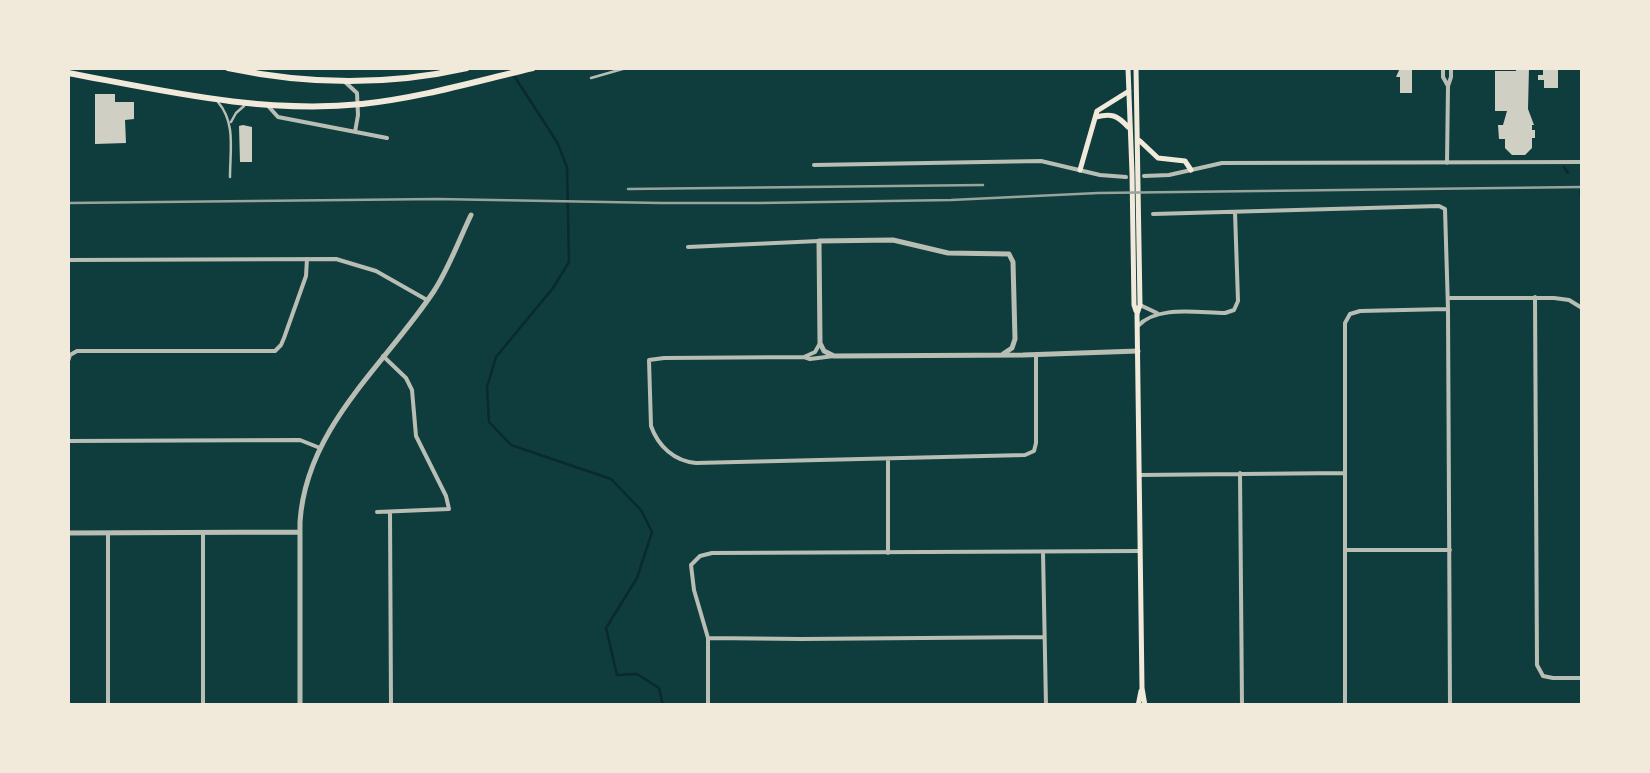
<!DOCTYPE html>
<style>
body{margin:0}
#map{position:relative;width:1650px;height:773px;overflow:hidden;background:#0f3d3e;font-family:"DM Sans",sans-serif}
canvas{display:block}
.frame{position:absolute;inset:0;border:70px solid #f1e9da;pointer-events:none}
</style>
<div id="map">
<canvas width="1650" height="773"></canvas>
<div class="frame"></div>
</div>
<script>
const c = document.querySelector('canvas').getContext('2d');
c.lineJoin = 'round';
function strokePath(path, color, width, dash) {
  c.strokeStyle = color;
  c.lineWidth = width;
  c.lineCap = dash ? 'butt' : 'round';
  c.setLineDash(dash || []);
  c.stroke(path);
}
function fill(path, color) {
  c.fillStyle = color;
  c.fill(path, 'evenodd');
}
strokePath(new Path2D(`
 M509,68L557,142L567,167L569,262L553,288L496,357L487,387L489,422L511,445L611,479L641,510L652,532L637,578L606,628L617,675L637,674L659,688L663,706
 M1564,167L1568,173
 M1580,192L1582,194`), '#0a2a2b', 2.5);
fill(new Path2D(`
 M1400,68H1412V93H1400V77H1396Z
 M1516,68H1529L1528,109L1534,125H1532V130H1535V138H1532V148L1525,155H1512L1505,148V139H1499L1498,125H1503L1507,111H1495V71H1516Z
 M1543,68H1558V88H1544V80H1538V75H1543Z
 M95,94H115V102H134V119L125,120L126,143L95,144Z
 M243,125L252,127V162H240L239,126Z`), '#cfcfc3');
strokePath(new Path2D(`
 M591,78L626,68
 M218,102C236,123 230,150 230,177
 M231,122L236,113L244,106`), '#b8beb3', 2.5);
strokePath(new Path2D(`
 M1443,68V77L1448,86
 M345,82L357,93L358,115L355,132
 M269,107L278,117L387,138
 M1447,163L1448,86L1451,77V68
 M814,165L1041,161L1100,175L1126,177
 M1144,176L1169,175L1222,163L1582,162
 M1153,214L1439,206L1445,209L1448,309L1450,706
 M688,247L819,241
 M68,260L336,259L376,271L427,300
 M1535,297L1537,665L1543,676L1553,678H1582
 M1448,298H1554L1569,300L1582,308
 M1140,305L1157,313
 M1138,326C1157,305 1198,313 1225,313L1234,310L1238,301L1235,212
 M834,356L810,359L804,357L664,358L649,360L651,426C658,446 674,461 696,463L1025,455L1034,451L1036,443V355
 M804,357L815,352L819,345
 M68,361L70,355L77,351H275L281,345L284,338L306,276L307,259
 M68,441L300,440L320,448
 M888,460V553
 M1240,473L1242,706
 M1139,475L1344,473
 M377,512L449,509L446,496L416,436L412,390L406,378L383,356
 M390,512L391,706
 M203,532V706
 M108,533V706
 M1346,550H1450
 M1043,552L1046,706
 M709,638L801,639L1044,637
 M708,706V638L694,590L691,565L700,556L712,553L1140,551
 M1345,706V323L1350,314L1360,311L1447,309`), '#b8beb3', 4);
strokePath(new Path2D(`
 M1003,354L1012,348L1015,339L1013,262L1009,254L948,253L893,240L819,241L820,343L824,351L834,356L1023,355L1138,351
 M68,533L300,532
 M300,706V522C306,427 385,365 434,291C449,268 459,240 471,215`), '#b8beb3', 5);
strokePath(new Path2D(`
 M1128,68L1132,173L1134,305L1136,311
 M1136,68L1140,305L1137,314L1142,688L1145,706
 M1096,117C1111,113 1117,115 1128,127
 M1140,141L1158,158L1185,161L1191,170
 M1080,170L1097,111L1129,91
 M1138,706L1141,691`), '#f1e9da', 5);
strokePath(new Path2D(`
 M228,68C308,85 387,86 467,68
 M68,73C165,91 262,114 362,104C420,98 477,81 533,68`), '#f1e9da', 6);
strokePath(new Path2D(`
 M628,189L983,185
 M68,203L437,199L661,203H760L951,200L1098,193L1582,187`), '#97a49c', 2.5);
</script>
